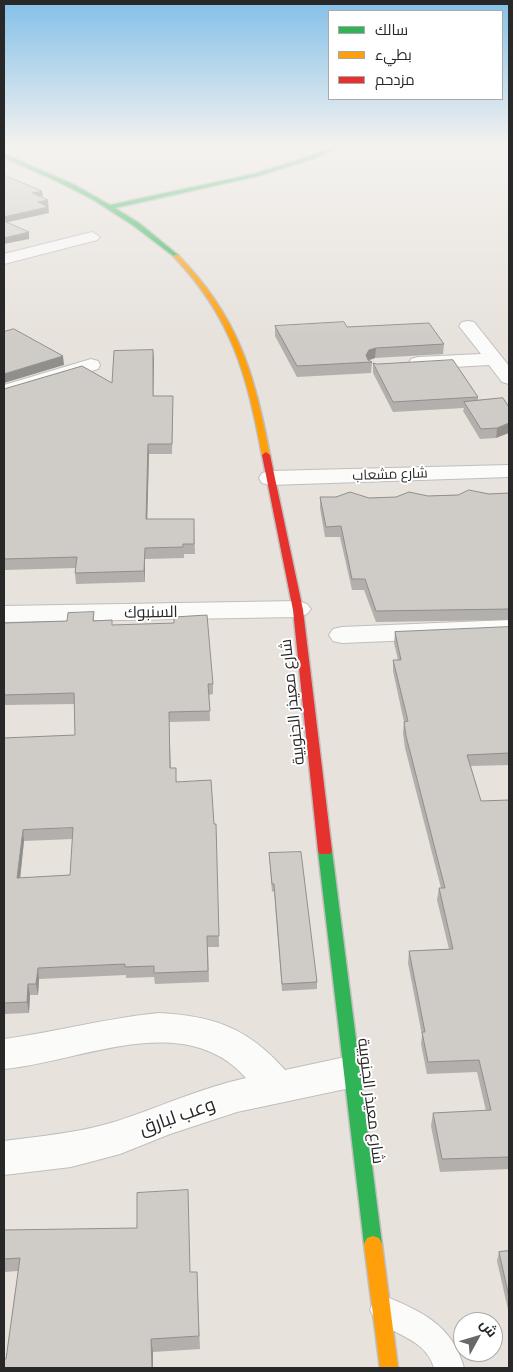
<!DOCTYPE html>
<meta charset="utf-8">
<style>
body{margin:0}
#map{position:relative;width:513px;height:1372px;overflow:hidden;background:#e7e2dc;font-family:"Exo 2",Cairo,sans-serif}
canvas{display:block}
.frame{position:absolute;inset:0;border:5px solid #282828;pointer-events:none}
.legend{position:absolute;left:328px;top:10px;width:175px;height:90px;box-sizing:border-box;background:#fff;border:1px solid #a9a9a9;margin:0;padding:6px 9px;list-style:none;font-size:15px;color:#282828}
.legend li{display:flex;align-items:center;gap:10px;height:25px}
.legend b{width:25px;border:1px solid #a9a9a9}
.north{position:absolute;left:453px;top:1312px;width:50px;height:50px;box-sizing:border-box;background:#fff;border:1px solid #a9a9a9;border-radius:50%;rotate:51deg;font-size:14px;font-weight:700;line-height:20px;text-align:center;color:#282828}
.north::after{content:'';display:block;margin:auto;width:18px;height:22px;background:#6b6967;clip-path:polygon(50% 0,100% 100%,50% 72%,0 100%)}
</style>
<div id="map">
<canvas width="513" height="1372"></canvas>
<div class="frame"></div>
<ul class="legend">
<li><b style="height:6px;background:#30b455"></b>سالك</li>
<li><b style="height:6px;background:#ff9f0a"></b>بطيء</li>
<li><b style="height:6px;background:#e5322d"></b>مزدحم</li>
</ul>
<div class="north">ش</div>
</div>
<script>
const c = document.querySelector('canvas').getContext('2d');
c.lineJoin = 'round';
function strokePath(path, color, width, dash) {
  c.strokeStyle = color;
  c.lineWidth = width;
  c.lineCap = dash ? 'butt' : 'round';
  c.setLineDash(dash || []);
  c.stroke(path);
}
function fill(path, color) {
  c.fillStyle = color;
  c.fill(path, 'evenodd');
}
function label(font, color, halo, rows, align = 'center') {
  c.font = font + ' "Exo 2",Cairo,sans-serif';
  c.lineWidth = 4;
  c.setLineDash([]);
  c.textBaseline = 'middle';
  c.strokeStyle = halo;
  c.fillStyle = color;
  for (const [text, x, y, turn = 0] of rows) {
    c.save();
    c.translate(x, y);
    c.rotate((+turn || 0) * Math.PI / 180);
    c.textAlign = isNaN(turn) ? turn : align;
    if (halo) c.strokeText(text, 0, 0);
    c.fillText(text, 0, 0);
    c.restore();
  }
}
const lane = new Path2D(`
 M384,1296C422,1311 453,1326 464,1368H434C424,1333 381,1335 370,1310L374,1300Z`);
const street = new Path2D(`
 M92,232L100,237L97,240L4,264V254Z
 M468,321L474,322L509,366V384L502,382L489,365L418,369L411,367L409,363L411,359L418,357L481,354L459,326L462,322Z
 M91,359L98,361L100,365L98,369L4,397V385Z
 M509,465V477L270,485L262,483L259,478L262,473L270,471Z
 M298,601L307,604L311,609L307,614L298,617L4,622V606Z
 M509,620V636L342,643L333,641L329,635L333,629L342,627Z
 M159,1013C214,1016 248,1028 285,1070L350,1056L363,1061L369,1072L363,1083L350,1088L237,1112L170,1134L120,1154L71,1167L4,1175V1141C41,1136 78,1133 114,1122C158,1108 200,1088 246,1078C184,1008 81,1062 4,1069V1039C56,1032 106,1018 159,1013Z`);
const fast = new Path2D(`
 M335,145H342L315,158L258,176L115,208L139,223L178,255L179,256L176,258L134,226L92,199L48,177L4,158V154L6,155L75,185L110,205L254,174L311,156Z
 M325,847L330,848L332,851L382,1244L379,1250L373,1252L367,1250L364,1244L318,851L320,848Z`);
const slow = new Path2D(`
 M174,255H178C238,316 254,373 270,455L269,457H263L262,455C247,374 232,318 174,257Z
 M373,1236L379,1238L382,1244L398,1368H380L364,1244L367,1238Z`);
const jam = new Path2D(`
 M266,452L270,455L303,610L332,851L330,854H320L318,851L293,610L262,455Z`);
strokePath(lane, '#c0bebe', 2);
strokePath(street, '#c0bebe', 2);
strokePath(fast, '#c0bebe', 3);
strokePath(slow, '#c0bebe', 3);
strokePath(jam, '#c0bebe', 3);
fill(lane, '#fbfbfa');
fill(street, '#fbfbfa');
fill(fast, '#30b455');
fill(slow, '#ff9f0a');
fill(jam, '#e5322d');
fill(new Path2D(`
 M275,326L347,327L444,344L443,354L375,358L368,361L372,362L371,373L297,377L275,336Z
 M154,359L153,396L173,405L172,454H149L147,519H194L195,554H184V558L145,559V582L76,584L75,573L76,568L4,570V389L112,383Z
 M373,363L478,397V400L503,398L496,438L480,439L463,411L464,408L393,412L373,373Z
 M509,493V620L376,622L364,590H352L340,537H325L320,508V497L369,498Z
 M94,612V621L113,625L213,684V694L209,695L210,721L169,722L171,768L177,782L214,824H216L219,947H208L209,982L155,984L154,977L126,978V975L39,979L38,995H30L29,1013L4,1014V738L75,735L74,704L4,705V623L67,621ZM73,839L70,875L20,878L24,841Z
 M509,627V765L471,766L481,801L509,800V1169L440,1172L431,1126L433,1113L486,1111L477,1072L427,1074L421,1044L422,1035L408,963L409,951L449,949L437,900L439,888H441L405,748L403,733L404,722L393,671V660H398L394,643L395,632Z
 M269,853L317,982V989L282,991L274,891L272,892Z
 M4,1230L191,1272H197L200,1349L153,1352V1368H4L6,1359L18,1271L4,1272Z
 M509,1251V1314L497,1261L499,1252Z`), '#b2afac');
fill(new Path2D(`
 M42,191L43,197L32,193Z
 M48,200L49,213L4,223V217L38,202Z
 M29,232V239L4,244V238Z
 M376,348L375,358L368,360L367,362L366,355L369,350Z
 M153,350L154,359L153,406Z
 M63,356L64,365L4,383V374Z
 M509,423V433L496,438L497,428Z
 M148,444L149,454L147,529L146,519Z
 M145,548V582L144,571Z
 M23,830L24,841L19,889L17,878Z
 M38,968L39,979L38,995L36,984Z
 M28,984L30,995L29,1013L27,1002Z
 M151,1339L153,1352V1368H152Z`), '#918f8c');
const building = new Path2D(`
 M4,175L42,191L32,193L48,200L38,202L48,207L4,217Z
 M4,221L29,232L4,238Z
 M344,322L347,327L429,323L444,344L376,348L369,350L366,355L368,360L372,362L297,366L275,326Z
 M14,329L63,356L4,374V332Z
 M153,350V396H173L172,444H148L146,519H194V544H183V547L145,548L144,571L75,573L77,557L4,559V389L82,366L112,383L114,351Z
 M453,360L478,397L393,402L373,363L377,364Z
 M503,398L509,407V423L497,428L481,429L464,402Z
 M469,490L489,494L509,493V609L376,611L365,579H352L341,526L326,527L320,497H336L350,492L369,498L396,497L409,492L428,496L458,495Z
 M94,612L93,621L112,620V625L174,623V617L207,615L213,684H208L210,711L169,712L170,768H176V782L211,780L214,824H216L219,936H207L208,971L154,973V966L125,967V964L38,968L36,984H28L27,1002L4,1003V738L75,735L74,693L4,695V623L67,621L68,613ZM73,828L70,875L17,878L23,830Z
 M509,627V753L467,755L481,801L509,800V1157L442,1159L433,1113L491,1110L479,1060L428,1062L422,1032H425L409,951L453,949L439,888H445L406,736L404,722L408,721L393,660H401L395,632Z
 M301,852L317,982L282,984L274,884H272L269,853Z
 M188,1190L190,1272H197L199,1336L151,1339L152,1368H4V1359H6L20,1258L4,1259V1230L137,1228V1193Z
 M509,1251V1297L499,1252Z`);
fill(building, '#cfccc8');
strokePath(building, '#918f8c', 1);
const sky = c.createLinearGradient(0, 0, 0, 338);
sky.addColorStop(0, '#83c0e9');
sky.addColorStop(0.43, '#f4f2ef');
sky.addColorStop(1, '#f4f2ef00');
c.fillStyle = sky;
c.fillRect(0, 0, 513, 338);
label('14px', '#282828', '#fff', [
 ["شارع مشعاب",390,474,-2]
]);
label('16px', '#282828', '#fff', [
 ["السنبوك",151,612,-1],
 ["شارع معيذر الجنوبية",292,702,-96],
 ["شارع معيذر الجنوبية",371,1101,83]
]);
label('19px', '#282828', '#fff', [
 ["وعب لبارق",177,1116,-19]
]);
</script>
